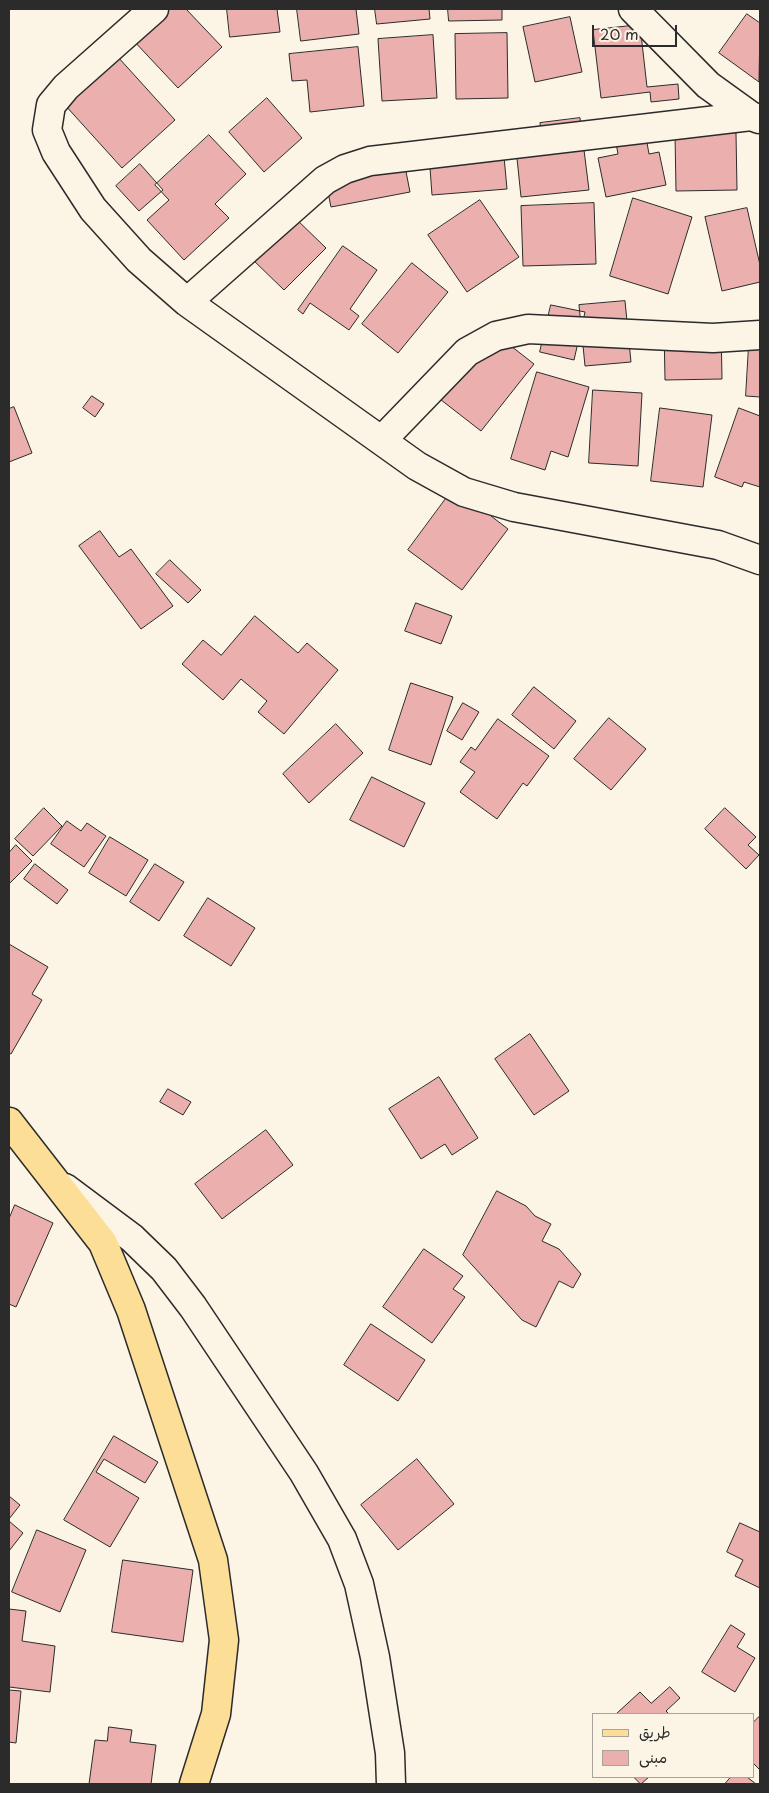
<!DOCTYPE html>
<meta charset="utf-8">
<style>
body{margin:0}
#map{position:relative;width:769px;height:1793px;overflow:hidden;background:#fcf5e5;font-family:"Playpen Sans","Playpen Sans Arabic",sans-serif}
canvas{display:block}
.frame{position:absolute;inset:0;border:10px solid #2b2b2b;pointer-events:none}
.legend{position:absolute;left:592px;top:1713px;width:162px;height:65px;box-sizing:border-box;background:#fcf5e5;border:1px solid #a8a49b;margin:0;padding:6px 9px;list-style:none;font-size:15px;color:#2b2b2b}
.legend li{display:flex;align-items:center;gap:10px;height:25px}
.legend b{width:25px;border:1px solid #a8a49b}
.scale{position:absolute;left:592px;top:25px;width:85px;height:22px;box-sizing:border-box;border:2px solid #2b2b2b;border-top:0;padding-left:6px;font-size:15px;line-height:18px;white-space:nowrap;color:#2b2b2b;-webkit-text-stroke:4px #fcf5e5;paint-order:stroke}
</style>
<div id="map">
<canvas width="769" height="1793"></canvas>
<div class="frame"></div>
<ul class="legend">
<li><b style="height:6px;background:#fdde96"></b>طريق</li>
<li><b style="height:14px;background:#ebb0ae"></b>مبنى</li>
</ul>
<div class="scale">20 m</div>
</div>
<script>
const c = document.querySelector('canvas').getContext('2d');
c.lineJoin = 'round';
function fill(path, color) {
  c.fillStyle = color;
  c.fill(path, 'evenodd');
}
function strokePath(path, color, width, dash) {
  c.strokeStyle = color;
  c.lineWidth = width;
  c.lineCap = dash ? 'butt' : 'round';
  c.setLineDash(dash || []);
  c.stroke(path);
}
const building = new Path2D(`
 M164,9H186L222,47L178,88L132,39Z
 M227,9H277L280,32L230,37Z
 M297,9H356L359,34L301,41Z
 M375,9H429L430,19L377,24Z
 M448,9H502V20L449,21Z
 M747,14L760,23L759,82L719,53Z
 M570,17L582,72L535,82L523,27Z
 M640,25L647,87L678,84L679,99L651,102L650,92L601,98L593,30Z
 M507,33L508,98L456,99L455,34Z
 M433,35L437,98L382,101L378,39Z
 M108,46L175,120L122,168L55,94Z
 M358,47L364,106L310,112L307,80L292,81L289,54Z
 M267,98L302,138L264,172L229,132Z
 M580,118L589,190L521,197L515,139L541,136L540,123Z
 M736,133L737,190L676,191L675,134Z
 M209,135L246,174L215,204L229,218L184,260L147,220L169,200L155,185Z
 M502,135L507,189L432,195L428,141Z
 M646,137L649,154L659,152L666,185L606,197L598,158L618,154L616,143Z
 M401,146L410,192L331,207L324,173Z
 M140,164L163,190L139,211L116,186Z
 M633,198L692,217L668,294L610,276Z
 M480,200L519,257L467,292L428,235Z
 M594,203L596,264L523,266L521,206Z
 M747,208L760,265V282L722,291L705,217Z
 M292,215L326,248L284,290L250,257Z
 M343,246L377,270L350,309L359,316L349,330L310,303L303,314L298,310Z
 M412,263L448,292L398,353L362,324Z
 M625,301L631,362L585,366L579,305Z
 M551,305L585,312L574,360L540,352Z
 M721,326L722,379L665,380L664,327Z
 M488,328L534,364L481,431L436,396Z
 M750,328H760V397L746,396Z
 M537,372L589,387L568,457L551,451L545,470L511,459Z
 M593,390L642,393L638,466L589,463Z
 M92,396L104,404L95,417L83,408Z
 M14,407L32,453L9,462V409Z
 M660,408L712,415L703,487L651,481Z
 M739,408L760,416V487L744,482L742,487L715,477Z
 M459,481L497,509L491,516L508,529L462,590L408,550Z
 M100,531L119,557L131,549L173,606L141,629L79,546Z
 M170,560L201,590L188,603L156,574Z
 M416,603L452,616L441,644L405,631Z
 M255,616L298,653L307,643L338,670L284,734L258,712L267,701L241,679L223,700L182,664L203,640L221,655Z
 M411,683L453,697L431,765L389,750Z
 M534,687L576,721L554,749L512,715Z
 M463,703L479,712L462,740L447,731Z
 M609,718L646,749L611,790L574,759Z
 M498,719L549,756L527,786L523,783L497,819L460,792L475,772L460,762L471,747L475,750Z
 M336,724L363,753L309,803L283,774Z
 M372,777L425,803L404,847L350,820Z
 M44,808L62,826L33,856L15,839Z
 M725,808L756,837L748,845L759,855L746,869L705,829Z
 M67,821L81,831L87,823L106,836L84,867L51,844Z
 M110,837L148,860L126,896L89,873Z
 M16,845L32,861L9,884V853Z
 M35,864L68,890L57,904L24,879Z
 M155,864L184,882L159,921L130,902Z
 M208,898L255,928L231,966L184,936Z
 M9,944L48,967L32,994L42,1000L11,1054L9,1053Z
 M530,1034L569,1091L534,1115L495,1059Z
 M439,1077L478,1138L452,1155L445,1144L421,1159L389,1109Z
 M168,1089L191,1102L183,1115L160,1102Z
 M266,1130L293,1165L222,1219L195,1184Z
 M497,1191L526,1206L535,1216L551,1224L542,1241L559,1249L581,1274L573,1288L559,1281L536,1327L522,1320L463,1255Z
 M15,1205L53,1223L16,1307L9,1304V1219Z
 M424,1249L463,1276L453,1289L465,1297L432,1343L383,1307Z
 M371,1324L425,1360L398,1401L344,1365Z
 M114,1436L158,1462L145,1483L104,1459L96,1472L139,1498L110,1547L64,1520Z
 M417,1459L454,1504L398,1550L361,1505Z
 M9,1496L20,1505L9,1519Z
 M9,1521L23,1533L9,1551Z
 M740,1523L760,1532V1588L735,1576L743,1560L727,1552Z
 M37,1530L86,1550L60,1612L12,1592Z
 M123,1560L193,1570L183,1642L112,1632Z
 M9,1609L26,1611L22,1641L55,1646L50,1692L9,1687Z
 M731,1625L745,1634L737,1647L755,1658L735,1692L702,1672Z
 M670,1687L680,1698L666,1711L669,1714H616L640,1692L651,1703Z
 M9,1690L21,1691L16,1743L9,1742Z
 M759,1717L760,1719V1770L753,1763V1723Z
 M109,1727L132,1730L130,1742L156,1745L151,1784H89L95,1740L107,1741Z
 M634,1777H649L641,1784Z
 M731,1777H747L756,1784H725Z`);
fill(building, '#ebb0ae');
strokePath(building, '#2b2b2b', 1);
const minor = new Path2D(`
 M154,9L66,87L51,105L47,130L56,152L93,209L139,260L187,302L417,466L464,492L514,507L718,545L760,560
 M633,9L708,85L751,116L759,119
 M187,302L325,180L345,169L370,161L751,116
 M382,440L467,352L496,336L528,329L713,338L760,335
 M65,1188L132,1238L164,1269L193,1307L304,1473L342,1539L359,1584L375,1657L390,1753L391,1784`);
const major = new Path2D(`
 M9,1122L103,1243L131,1310L213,1560L224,1640L216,1714L194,1784`);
strokePath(minor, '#2b2b2b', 31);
strokePath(major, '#2b2b2b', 31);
strokePath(minor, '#fcf5e5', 28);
strokePath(major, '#fdde96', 28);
</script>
